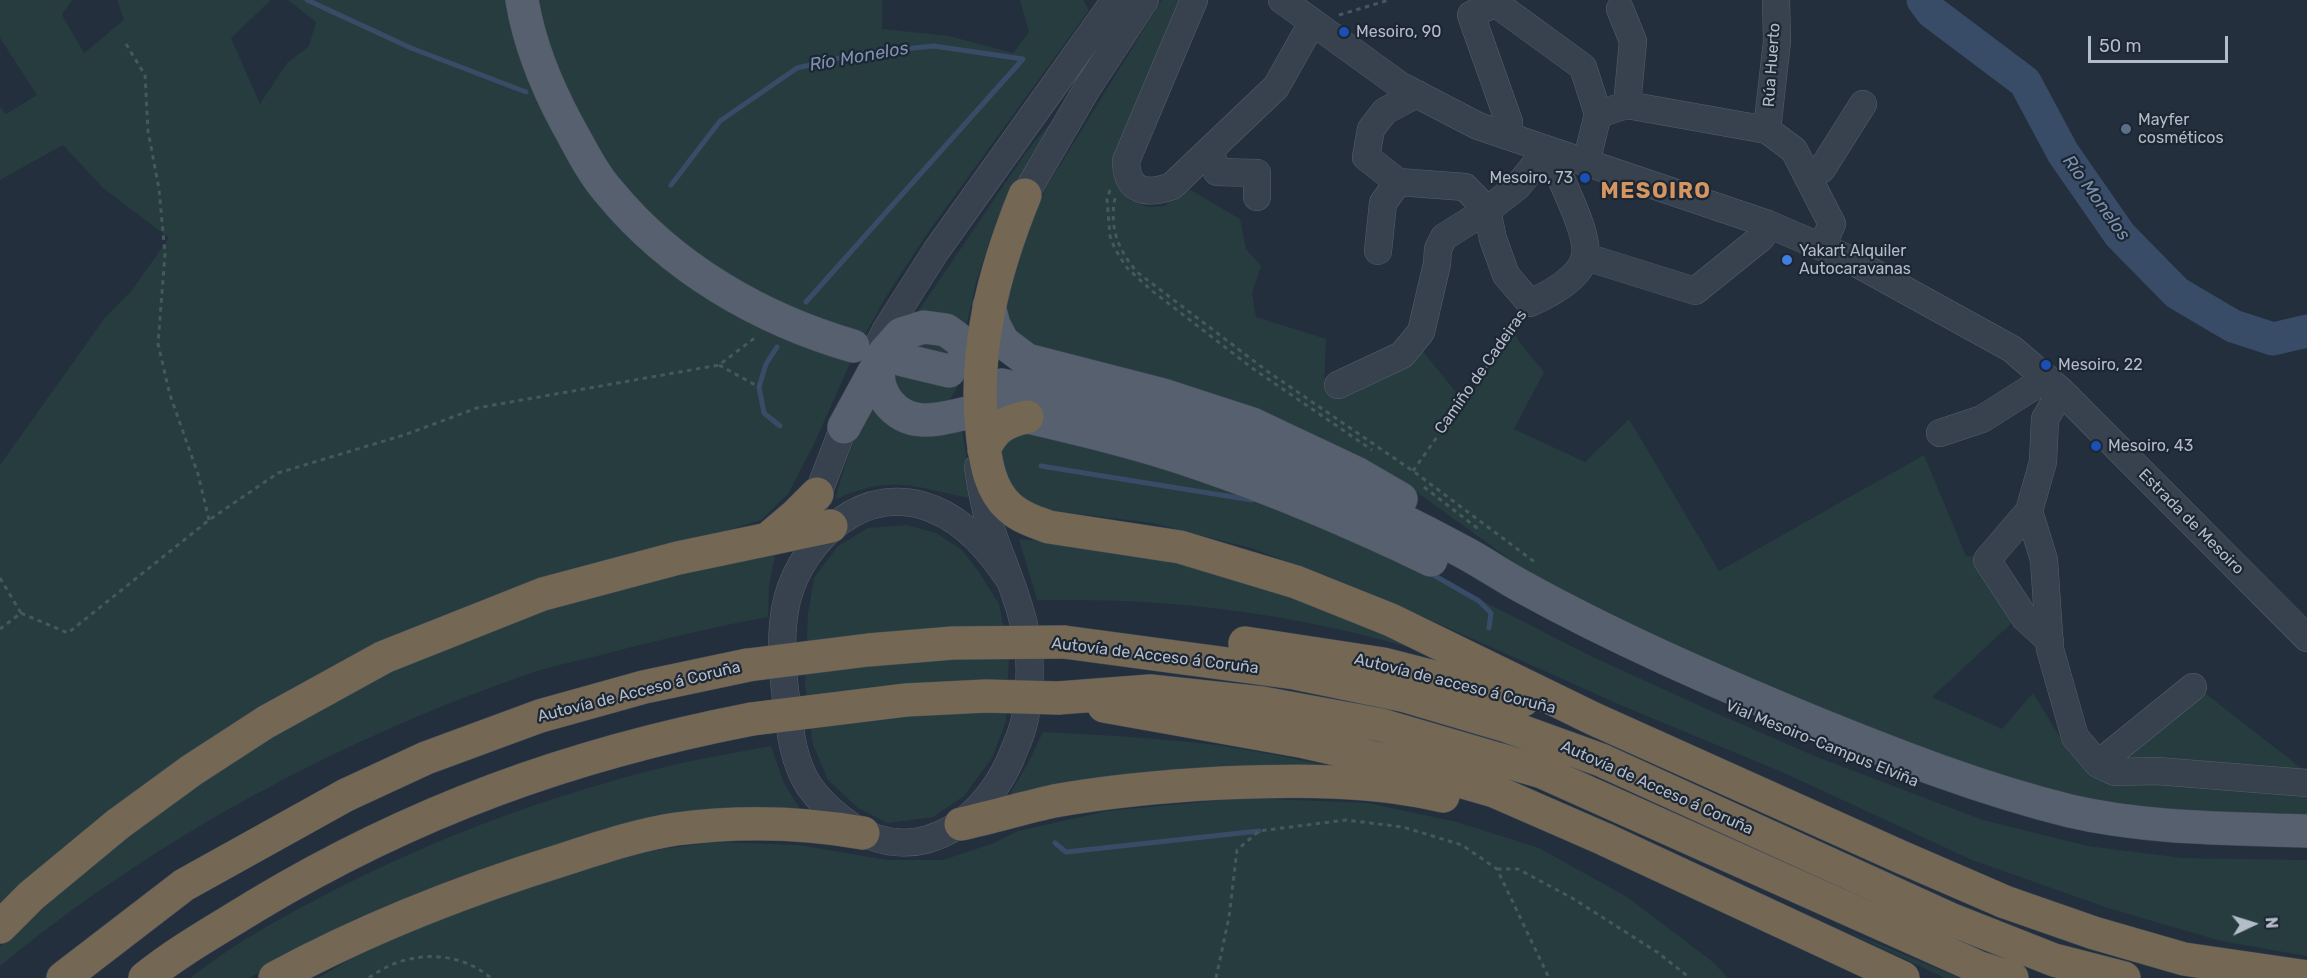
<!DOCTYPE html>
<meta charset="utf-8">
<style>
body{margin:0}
#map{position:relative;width:2307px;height:978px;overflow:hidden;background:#242f3e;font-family:Rubik,sans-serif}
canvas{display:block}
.north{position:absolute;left:2223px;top:894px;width:60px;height:60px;-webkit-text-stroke:4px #1d2633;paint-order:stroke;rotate:86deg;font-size:16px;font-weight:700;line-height:24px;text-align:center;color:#b4bcc9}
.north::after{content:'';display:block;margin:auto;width:21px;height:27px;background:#b4bcc9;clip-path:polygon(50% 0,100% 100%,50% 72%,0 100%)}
.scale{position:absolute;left:2088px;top:36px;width:140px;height:27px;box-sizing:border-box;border:3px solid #b4bcc9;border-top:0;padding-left:8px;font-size:18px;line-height:21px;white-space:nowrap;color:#b4bcc9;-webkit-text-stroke:4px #1d2633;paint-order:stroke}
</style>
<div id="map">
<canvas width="2307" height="978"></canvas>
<div class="north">N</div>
<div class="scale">50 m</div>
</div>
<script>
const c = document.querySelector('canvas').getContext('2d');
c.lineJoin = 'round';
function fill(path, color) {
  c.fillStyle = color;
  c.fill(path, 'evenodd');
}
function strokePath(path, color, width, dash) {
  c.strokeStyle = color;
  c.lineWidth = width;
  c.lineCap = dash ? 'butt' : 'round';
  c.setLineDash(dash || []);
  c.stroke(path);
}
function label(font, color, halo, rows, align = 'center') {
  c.font = font + ' Rubik,sans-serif';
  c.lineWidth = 4.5;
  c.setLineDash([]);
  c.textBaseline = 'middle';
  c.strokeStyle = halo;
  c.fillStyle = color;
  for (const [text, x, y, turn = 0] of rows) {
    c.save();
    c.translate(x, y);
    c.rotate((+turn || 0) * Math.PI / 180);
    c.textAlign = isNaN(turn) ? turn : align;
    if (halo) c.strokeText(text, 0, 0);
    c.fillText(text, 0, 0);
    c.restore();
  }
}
fill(new Path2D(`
 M0,0H72L62,15L84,53L124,20L117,0H271L231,38L260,104L287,63L309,46L316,22L288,0H882V29L949,36L1013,53L1029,32L1020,0H1083L1089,10L924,238L884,300L852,359L813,446L788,494L761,520L436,621L0,912V465L104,319L132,290L169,238L103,188L63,145L0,180V107L6,114L37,95L0,38Z
 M1162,0H1184L1115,160L1117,184L1129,200L1148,207L1164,206L1189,189L1240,219L1246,249L1261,266L1252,293L1256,317L1326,339L1324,386L1345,394L1423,352L1465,403L1515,333L1519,342L1544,372L1514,429L1585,462L1629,419L1719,571L1924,455L1966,556L1980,557L2017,618L1932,697L2002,729L2033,693L2063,742L2097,772L2197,687L2301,768H2307V820L2266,819L2052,797L1806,708L1543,583L1411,488L1065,360L1014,339L1002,300L1015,255L1047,186Z
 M1052,121L997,219L976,282L966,328L915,316L1027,151Z
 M916,336C1006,334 943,456 895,395C876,371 893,348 916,336ZM905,344L953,356V388L893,372Z
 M872,399L961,423L973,499C918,488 890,473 835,500C844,465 856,432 872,399Z
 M1024,431L1183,471L1366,542L1593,657L1709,710L1817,757L1983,820L2088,846L2182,858L2307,860V956L2221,941L2111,909L1972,860L1782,772L1625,707L1397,605L1340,581L1251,548L1152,523L1047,510L1026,504L1004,477L1000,447Z
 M907,525L936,533L962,550L979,572L999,604L1009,655L1006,721L992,758L964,796L933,817L888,823L858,808L828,780L813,745L805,684L808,613L814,578L838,546L868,528Z
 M1019,539L1121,548L1240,574L1460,663C1358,629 1250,608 1142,602C1108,600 1072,600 1037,600Z
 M775,555L769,586L768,617C713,627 659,640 605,654C581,660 557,665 534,672C340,739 158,836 0,966V946L64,886L179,793L293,721L408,661L553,603L694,567Z
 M1043,732C1100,735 1159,738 1216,745C1266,752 1315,763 1364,774L1007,799L1027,765Z
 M771,746L784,783L800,809L625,826L485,868L358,918L249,978H190C208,965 226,951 246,939C379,859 526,800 677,764C708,757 740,752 771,746Z
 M1244,798L1368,803L1457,822L1539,848L1627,897L1713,962L1728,978H318L363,952L449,913L543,881L646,851L716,842L799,845L887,860H943L994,843L1018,831L1107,811Z
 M1840,928L1960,978H1945Z`), '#263c3f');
strokePath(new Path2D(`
 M307,0L411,48L526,92
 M671,185L720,121L797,68L862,53L934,46L1023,59
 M806,302L1023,59
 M777,347L766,364L759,387L764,413L780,426
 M1041,466L1252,500
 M1430,573L1479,601L1491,613L1489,628
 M1055,843L1066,852L1259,831`), '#394c67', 5);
strokePath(new Path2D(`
 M1923,0L1932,12L2025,82L2063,153L2120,235L2177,293L2233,326L2273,339L2307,331`), '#394c67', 33);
const minor = new Path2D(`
 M1194,0L1126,161C1127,193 1147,195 1172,186L1276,87L1312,23
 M1282,0L1401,86L1478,126L1768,224L1847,258L2012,349L2061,391L2307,638
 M1620,9L1633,41L1627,105
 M1598,114L1627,105L1767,130L1794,150L1832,224L1822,246
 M1767,130L1777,41L1776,0
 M1506,135L1509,122L1471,15L1495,3L1583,67L1598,114L1586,163
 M1210,151L1217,172L1257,173V197
 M1808,178L1822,169L1863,104
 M1015,212L1088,87L1145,0
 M1378,251L1383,203L1398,182
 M1586,257L1695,291L1762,237L1768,224
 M874,353L887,328L936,251L1115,0
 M1338,385L1402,355L1421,332L1437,264L1438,249L1444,237L1487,210L1517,187L1538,161L1550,151C1558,177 1590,233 1585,256C1581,278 1548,295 1530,303L1506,275L1493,239L1487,210L1465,187L1398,182L1366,157L1371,129L1385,111L1417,94
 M2061,391L2045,419L2043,462L2029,511L2044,560L2050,649L2075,737L2098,764L2115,772L2157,771L2307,783
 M1940,433L1982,419L2047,378
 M978,467C981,488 985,509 991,529C1003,564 1019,598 1026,634C1032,662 1030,691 1025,718C1023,729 1019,739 1015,748C990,817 922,871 851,826C835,815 820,802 809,786C794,763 790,733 787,705C782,672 779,633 787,600C803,538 866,481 933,509C967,523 989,550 1009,579
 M2029,511L1987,560L2025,618L2050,641
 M811,512L851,408
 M2098,764L2193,687`);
const major = new Path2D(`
 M522,0C529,43 546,85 567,124C580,147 592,173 610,193C672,268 760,319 853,346
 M989,306L994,325L1003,342L1027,360L1163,395L1252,424L1358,474L1401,499
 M903,360L949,371
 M880,362C876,377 879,390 888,402C917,439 960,407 998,410C1066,426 1134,441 1200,464C1279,491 1356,524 1431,560
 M1002,385C1105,408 1207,432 1303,474C1359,498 1414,525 1467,554C1485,564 1503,576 1521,586C1615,638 1714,681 1813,722C1897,756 1981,789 2070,811C2148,829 2228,828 2307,831
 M844,427L885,352L901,334L924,327L946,330L961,341L970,363`);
const highway = new Path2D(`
 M1025,195C993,273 972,355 983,440C986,463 990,490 1009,507C1020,517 1035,522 1049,527L1180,547L1296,582L1391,620L1594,719L1901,857L2005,902L2094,933L2184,959L2307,977
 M984,450C993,429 1005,421 1027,417
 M770,537L796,515L817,494
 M1064,642L1295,673L1402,695L1507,726L1601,760L1950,919L2054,960L2124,978
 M1245,643L1383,664L1523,700
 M1058,698L1150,691L1262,703L1381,725L1542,772L1980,968L2012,978
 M1104,706L1300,741L1393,762L1494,791L1604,839L1903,978
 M961,824C992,817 1023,808 1054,801C1110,791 1165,786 1222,783C1295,780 1371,779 1443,796
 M0,927L31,896L118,824L192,770L266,722L384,657L543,594L678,558L831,526
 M63,978L184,885L346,795L426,758L540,716L644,687L748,665
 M145,978C180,950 218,929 255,906C413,811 571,754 752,719
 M275,978C367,928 462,891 562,860C599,848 637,835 676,829C738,821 801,822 863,833`);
strokePath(minor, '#565f6c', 28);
strokePath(major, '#414a57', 34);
strokePath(highway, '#434c59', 34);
strokePath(new Path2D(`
 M1339,15L1389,0
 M126,44L145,75L148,131L159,189L165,254L158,344L170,395L198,474L209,520
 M1110,190L1107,199L1110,236L1115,249L1127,268L1151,290L1252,368L1372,450
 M1115,198C1109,227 1118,250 1137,272L1267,371L1413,471L1536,563
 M719,365L759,387
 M1413,471L1518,322
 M1424,487L1481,531
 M0,578L21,613L0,629
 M21,613L68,633L209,520L278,473L404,435L477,408L719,365L756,337
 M1497,869H1518L1572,898L1657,952L1690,978
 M369,978C405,950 457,949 491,978
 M1216,978L1229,917L1237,850L1259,831L1346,820L1403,827L1462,845L1497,869L1549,978`), '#44595c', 3, [4.5, 4.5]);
strokePath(minor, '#38414e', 27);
strokePath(major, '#56606e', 33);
strokePath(highway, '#746855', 33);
const highwayBridge = new Path2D(`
 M748,665L868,650L953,643L1064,642
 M752,719L906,700L986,696L1058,698`);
strokePath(highwayBridge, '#434c59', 34, []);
strokePath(highwayBridge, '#746855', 33);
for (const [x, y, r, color] of [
 [1344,32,6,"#1a4fb4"],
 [2126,129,6,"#5c6f8a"],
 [1585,178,6,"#1a4fb4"],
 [1787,260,6,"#3f7fe0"],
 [2046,365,6,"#1a4fb4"],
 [2096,446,6,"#1a4fb4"]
]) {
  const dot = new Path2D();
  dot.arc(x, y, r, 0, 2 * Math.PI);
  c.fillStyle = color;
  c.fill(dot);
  strokePath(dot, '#1d2633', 2);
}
label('16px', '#b4bcc9', '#1d2633', [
 ["Mesoiro, 90",1356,32],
 ["Mayfer",2138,120],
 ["cosméticos",2138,138],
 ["Mesoiro, 73",1573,178,"right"],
 ["Yakart Alquiler",1799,251],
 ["Autocaravanas",1799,269],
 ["Mesoiro, 22",2058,365],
 ["Mesoiro, 43",2108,446]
], 'left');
label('16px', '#b4bcc9', '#1d2633', [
 ["Rúa Huerto",1772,65,-86],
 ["Camiño de Cadeiras",1481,372,-55],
 ["Estrada de Mesoiro",2191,522,45],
 ["Autovía de Acceso á Coruña",1155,656,7],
 ["Autovía de acceso á Coruña",1455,684,14],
 ["Autovía de Acceso á Coruña",639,692,-14],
 ["Vial Mesoiro-Campus Elviña",1822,744,22],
 ["Autovía de Acceso á Coruña",1657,788,24]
]);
label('italic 18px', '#7c92b1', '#1d2633', [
 ["Río Monelos",859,57,-10],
 ["Río Monelos",2096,198,54]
]);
c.letterSpacing = '1.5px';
label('bold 22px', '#d59563', '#1d2633', [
 ["MESOIRO",1656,192]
]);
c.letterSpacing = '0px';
</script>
